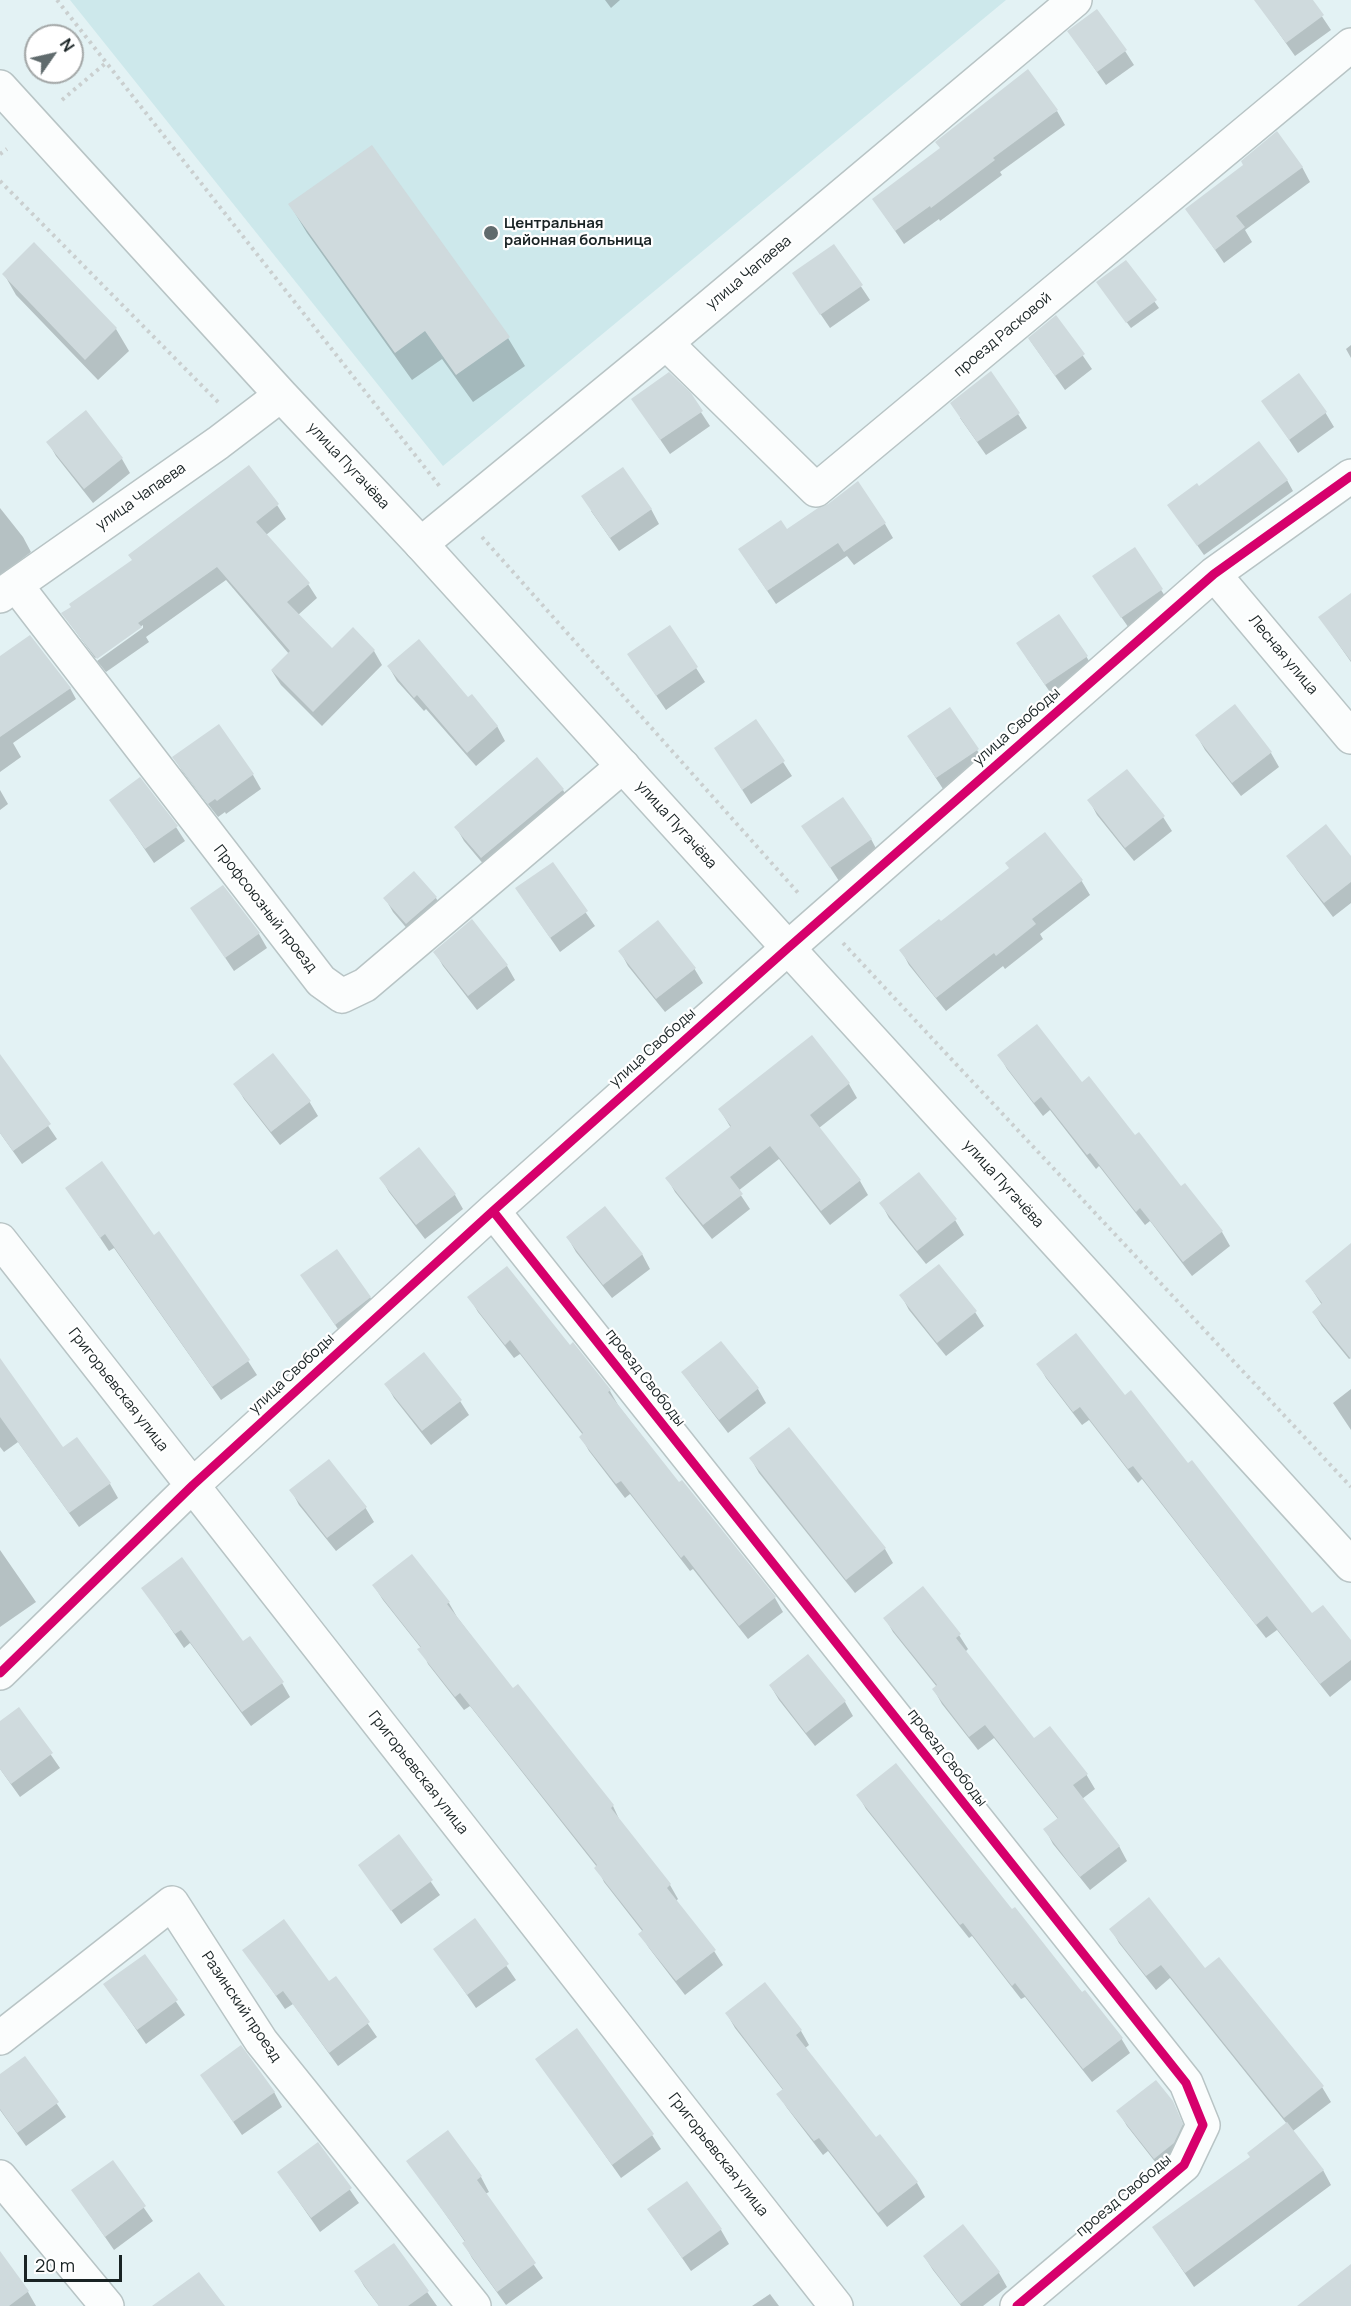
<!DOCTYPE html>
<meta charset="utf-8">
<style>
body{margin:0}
#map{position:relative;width:1351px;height:2306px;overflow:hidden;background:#e3f2f4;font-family:Manrope,sans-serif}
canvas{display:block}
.north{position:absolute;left:24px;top:24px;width:60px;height:60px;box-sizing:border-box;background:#fff;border:2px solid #a3a7a7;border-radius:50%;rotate:56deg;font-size:16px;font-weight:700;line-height:24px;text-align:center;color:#192324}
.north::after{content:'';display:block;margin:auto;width:21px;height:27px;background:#606b6d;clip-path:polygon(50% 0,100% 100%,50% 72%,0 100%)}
.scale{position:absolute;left:24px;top:2255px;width:98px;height:27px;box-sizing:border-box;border:3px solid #192324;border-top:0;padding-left:8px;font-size:18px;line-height:21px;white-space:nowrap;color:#192324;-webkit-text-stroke:4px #fff;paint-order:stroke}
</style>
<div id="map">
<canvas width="1351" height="2306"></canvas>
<div class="north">N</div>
<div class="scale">20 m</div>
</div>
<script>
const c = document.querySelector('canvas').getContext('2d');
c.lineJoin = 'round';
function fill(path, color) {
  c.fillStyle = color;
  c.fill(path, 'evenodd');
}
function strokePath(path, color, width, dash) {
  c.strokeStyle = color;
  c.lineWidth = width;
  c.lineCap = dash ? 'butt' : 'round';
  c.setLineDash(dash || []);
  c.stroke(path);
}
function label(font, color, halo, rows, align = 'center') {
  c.font = font + ' Manrope,sans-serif';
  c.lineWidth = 4.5;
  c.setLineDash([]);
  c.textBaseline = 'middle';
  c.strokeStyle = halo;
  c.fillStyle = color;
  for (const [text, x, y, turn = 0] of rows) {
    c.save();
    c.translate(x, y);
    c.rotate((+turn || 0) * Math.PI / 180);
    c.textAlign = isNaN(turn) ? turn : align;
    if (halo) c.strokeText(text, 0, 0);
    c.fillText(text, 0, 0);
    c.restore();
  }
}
fill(new Path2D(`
 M70,0H1006L443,466Z`), '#cde8eb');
fill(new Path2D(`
 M605,0H620L611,8Z
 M1266,0H1311L1331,30L1295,56L1259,5Z
 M1069,32L1125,51L1134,65L1106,85Z
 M1057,111L1065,125L1000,172L1002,175L940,221L939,219L904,244L874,200Z
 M1302,167L1310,182L1245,230L1252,242L1224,263L1187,209Z
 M290,205L508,338L525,366L473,402L442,359L412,380L307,233Z
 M34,244L116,329L129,351L98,380L16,295L4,274Z
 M834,246L870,300L830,328L802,287Z
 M1126,262L1159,308L1131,328L1102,289Z
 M1056,317L1092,369L1065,390L1029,339Z
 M1351,345V358L1346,349Z
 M689,394L710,426L670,454L642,413Z
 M1263,401L1325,412L1334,427L1298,453Z
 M86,412L122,459L130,473L93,503L56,456L48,442Z
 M1018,414L1027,428L986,455L960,418Z
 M1287,480L1293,491L1204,555L1169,505L1199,488Z
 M277,505L286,519L266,535L308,584L317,598L298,615L332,650L374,651L382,665L322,726L281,685L272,671L289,654L226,580L146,637L149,642L106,672L97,661L143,628V625L95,658L63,614Z
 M0,508L23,537L31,552L0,576Z
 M651,509L659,524L619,551L591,511Z
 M885,524L893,538L854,565L847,556L776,604L749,564L787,531Z
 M1135,549L1170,604L1131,631L1103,591Z
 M1351,595V662L1320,618Z
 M670,627L705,682L666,710L638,669Z
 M1086,656L1095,671L1054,698L1026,657Z
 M0,657L70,688L76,699L13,743L21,757L0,772Z
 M389,667L468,699L497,726L505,741L476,766L426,709L424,711L397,681Z
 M1197,736L1271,753L1279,767L1241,796L1205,750Z
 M909,737L977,750L986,764L945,792Z
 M716,748L783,762L792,776L751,804Z
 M174,758L253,775L261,789L226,814L225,812L218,817L183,772Z
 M0,790L8,804L0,810Z
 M563,790L571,804L490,872L464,841L456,827Z
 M111,800L176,827L185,841L154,863Z
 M1089,800L1163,817L1172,831L1134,861L1097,815Z
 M803,826L871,839L879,854L839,881Z
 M1288,856L1351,858V903L1333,917L1297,870Z
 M552,864L595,926L560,952L526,903Z
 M414,873L436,898L444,912L415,938L393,912L385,898Z
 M1081,880L1090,895L1040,934L1043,939L1005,969L1003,966L946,1011L909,965L901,950L941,924Z
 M223,887L259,934L267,948L234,971L192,908Z
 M472,921L507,966L515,980L477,1010L443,966L435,952Z
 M620,951L694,968L703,983L665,1012L628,966Z
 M812,1038L849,1084L857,1098L819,1128L860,1181L868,1195L830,1225L779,1159L738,1191L750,1209L712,1239L675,1192L667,1178L731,1128L720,1110Z
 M999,1055L1082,1084L1135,1137L1222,1232L1230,1246L1192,1276L1150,1221L1145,1225L1099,1166L1096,1169L1050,1110L1043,1116L1007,1069Z
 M15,1077L57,1139L22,1164L0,1133V1087Z
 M235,1084L309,1101L318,1116L280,1145L244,1099Z
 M418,1149L455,1195L463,1209L425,1239L389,1192L381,1178Z
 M67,1189L153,1237L248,1361L257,1375L221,1400L114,1248L109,1251Z
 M881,1203L955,1220L964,1235L926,1264L889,1218Z
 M568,1238L642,1254L650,1269L612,1298L576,1252Z
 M1351,1252V1358L1349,1359L1322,1326L1313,1312L1322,1305L1307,1282Z
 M302,1276L370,1297L378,1312L344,1338Z
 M901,1295L975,1312L984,1326L946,1356L909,1310Z
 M469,1297L569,1347L610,1391L618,1405L679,1484L775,1598L783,1612L748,1639L693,1569L690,1571L630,1494L625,1498L589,1451L581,1437L583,1435L520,1354L514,1358L478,1312Z
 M0,1361L63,1449L110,1484L118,1498L79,1527L18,1442L4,1452L0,1447Z
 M1038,1364L1125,1397L1312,1616L1351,1643V1680L1330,1697L1277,1630L1266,1638L1142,1479L1138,1483L1089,1420L1082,1425L1046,1378Z
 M683,1372L758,1389L766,1403L728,1433L692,1386Z
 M386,1384L460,1401L469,1415L431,1445L394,1398Z
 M1351,1389V1430L1333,1403Z
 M751,1459L885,1549L893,1563L855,1593L759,1473Z
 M291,1490L365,1507L374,1522L336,1551L299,1505Z
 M0,1550L36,1602L0,1627Z
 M374,1586L449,1603L457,1617L513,1691L518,1686L613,1806L620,1821L670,1885L678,1899L676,1901L714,1951L723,1965L685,1995L649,1948L640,1934L643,1932L604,1882L597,1867L470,1706L464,1710L428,1664L421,1648L383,1600Z
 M143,1588L243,1643L282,1683L290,1697L251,1726L190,1643L184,1648Z
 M885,1618L959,1635L968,1649L965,1652L1034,1740L1086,1774L1095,1789L1082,1799L1119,1846L1127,1861L1090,1890L1053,1844L1045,1829L1058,1819L994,1738L978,1750L942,1704L934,1690L937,1687L893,1632Z
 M808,1656L845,1702L853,1716L815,1746L779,1700L770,1685Z
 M19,1709L60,1768L20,1797L0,1769V1723Z
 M858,1795L1012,1911L1121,2038L1130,2053L1092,2082L1025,1997L1021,1999L972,1936L969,1938L866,1809Z
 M399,1836L440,1895L401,1924L360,1865Z
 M475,1920L516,1980L476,2008L435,1949Z
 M1111,1929L1204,1971L1322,2087L1331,2102L1293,2131L1323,2170L1331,2185L1194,2287L1154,2228L1251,2158L1287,2124L1170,1978L1156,1990L1119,1943Z
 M244,1950L329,1983L336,1978L377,2037L338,2066L293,2004L285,2009Z
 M145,1956L185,2015L146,2044L105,1984Z
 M727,2014L801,2031L809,2045L804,2049L876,2140L917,2183L925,2197L887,2227L828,2151L823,2155L787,2108L778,2094L783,2090L735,2028Z
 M25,2058L66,2117L26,2146L0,2110V2076Z
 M537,2059L652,2135L661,2149L621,2178Z
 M202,2076L274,2092L282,2107L242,2135Z
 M1172,2102L1190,2140L1163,2172L1127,2126L1118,2111Z
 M448,2132L481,2177L489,2192L485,2194L543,2278L506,2305L472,2258L464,2243L465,2242L408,2161Z
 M318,2144L359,2203L320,2232L279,2173Z
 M112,2162L153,2221L114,2250L73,2191Z
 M649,2210L721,2230L729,2244L691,2271Z
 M394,2245L437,2306H379L364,2286L356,2272Z
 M0,2253L28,2292L36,2306H0Z
 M924,2256L999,2273L1007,2287L983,2306H961L933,2270Z
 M770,2294L779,2306H752Z`), '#0003');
fill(new Path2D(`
 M1254,0H1313L1324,15L1286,43Z
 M1097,9L1127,50L1097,72L1067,31Z
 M1028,69L1058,110L993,158L995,160L931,208L930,206L895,231L872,199L940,148L935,142Z
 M1277,131L1303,167L1236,216L1245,227L1215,250L1185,209L1243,165L1241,161Z
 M372,145L510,337L456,375L425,331L395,353L288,204Z
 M34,242L117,328L85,360L2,274Z
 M834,244L863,285L820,315L792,273Z
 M1126,260L1157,300L1126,323L1096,282Z
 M1056,315L1085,354L1055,376L1028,338Z
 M991,371L1020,413L977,442L950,403Z
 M669,372L691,393L703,411L660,440L631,399Z
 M1299,373L1327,412L1289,440L1261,401Z
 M86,410L123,458L84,489L46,442Z
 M1259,441L1288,480L1197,546L1167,505L1197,483L1199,486Z
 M249,465L279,504L256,522L310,583L287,602L332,648L353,627L375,650L313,712L271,670L290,651L217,567L138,623L142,627L97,659L61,613L71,607L69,604L132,560L128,555Z
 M623,467L652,509L610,538L581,496Z
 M858,481L886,523L844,552L838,543L767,591L738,549L781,520L787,529L818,508L828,504Z
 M1135,547L1163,589L1121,618L1092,576Z
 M1351,593V661L1318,617Z
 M1059,614L1088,656L1045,685L1016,643Z
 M670,625L698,667L656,696L627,654Z
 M30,635L71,688L0,737V656Z
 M419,639L468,697L472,694L498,726L467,753L417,695L414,698L387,666Z
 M1235,704L1272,752L1232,783L1195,735Z
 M950,707L979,749L936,778L907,736Z
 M756,719L785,761L742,790L714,748Z
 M219,724L254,774L217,801L215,799L208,804L172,757Z
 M537,757L564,789L481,858L454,827Z
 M1127,769L1165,816L1125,848L1087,800Z
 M140,777L178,826L145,849L109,800Z
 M843,797L872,839L830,868L801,826Z
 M1326,824L1351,856V882L1324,903L1286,856Z
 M1045,832L1083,880L1032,919L1036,924L996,956L994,953L936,998L899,950L939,919L941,921L1009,868L1005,863Z
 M553,862L588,911L550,938L515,888Z
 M414,871L437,897L406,924L383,898Z
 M223,885L260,933L225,958L190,908Z
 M472,919L508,965L468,996L433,952Z
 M658,920L696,968L656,999L618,951Z
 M1037,1024L1082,1082L1089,1076L1135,1135L1139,1132L1181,1186L1185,1183L1223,1231L1183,1262L1140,1208L1136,1212L1090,1153L1087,1155L1041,1097L1034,1103L997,1055Z
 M812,1035L850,1083L810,1115L861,1180L821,1211L770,1146L730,1177L743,1194L703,1225L665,1178L731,1126L718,1109Z
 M273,1053L311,1101L271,1132L233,1084Z
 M0,1054L51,1124L13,1151L0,1133Z
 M419,1147L456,1194L416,1225L379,1178Z
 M102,1161L154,1235L159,1231L250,1360L212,1387L105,1234L100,1238L65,1188Z
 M919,1172L957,1219L917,1251L879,1203Z
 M605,1206L643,1254L603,1285L566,1237Z
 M1351,1243V1359L1312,1312L1322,1303L1305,1281Z
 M337,1249L371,1297L335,1325L300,1275Z
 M939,1264L977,1311L937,1343L899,1295Z
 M507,1266L570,1345L573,1342L611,1390L608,1392L679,1482L682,1480L776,1597L739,1626L684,1555L681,1558L621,1481L616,1484L579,1437L583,1433L510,1340L505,1345L467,1297Z
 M1076,1333L1125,1395L1131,1390L1188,1463L1192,1460L1312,1613L1323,1605L1351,1640V1660L1320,1684L1267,1616L1256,1625L1133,1466L1128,1469L1080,1407L1073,1412L1036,1364Z
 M721,1341L759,1388L719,1420L681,1372Z
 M424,1352L462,1400L422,1431L384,1384Z
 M0,1358L63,1447L77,1437L111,1483L69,1513L0,1417Z
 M789,1427L886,1548L846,1580L749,1458Z
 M329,1459L367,1507L327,1538L289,1490Z
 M412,1554L450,1602L447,1604L513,1688L518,1684L614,1805L611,1808L671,1884L667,1888L716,1950L676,1981L638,1934L643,1930L594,1868L597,1865L460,1693L455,1697L417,1649L421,1647L372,1585Z
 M182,1557L243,1641L250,1636L284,1682L242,1712L181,1630L175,1634L141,1588Z
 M923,1586L961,1634L956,1638L1034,1738L1050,1726L1088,1774L1073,1785L1120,1846L1080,1877L1043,1829L1058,1818L985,1725L969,1737L932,1689L937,1685L883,1618Z
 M808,1654L846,1701L806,1733L769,1685Z
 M19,1707L53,1753L11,1784L0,1769V1721Z
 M896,1763L1012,1909L1015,1907L1082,1992L1085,1990L1123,2038L1083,2069L1015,1983L1012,1986L963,1923L960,1925L856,1795Z
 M399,1834L433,1880L391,1911L358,1865Z
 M1149,1897L1205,1968L1219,1957L1324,2086L1284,2118L1161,1965L1146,1976L1109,1929Z
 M475,1918L509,1964L467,1995L433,1949Z
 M284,1919L329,1981L336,1976L370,2022L329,2053L283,1991L276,1996L242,1950Z
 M145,1954L178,2000L137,2030L103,1984Z
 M765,1982L802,2030L796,2035L876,2137L880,2134L918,2182L878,2213L819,2138L814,2141L776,2094L783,2089L725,2013Z
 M577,2028L654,2134L612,2165L535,2059Z
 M241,2045L275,2092L233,2122L200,2075Z
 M25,2056L59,2102L17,2133L0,2109V2074Z
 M1156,2080L1173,2101L1183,2124L1174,2143L1154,2159L1116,2111Z
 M1287,2122L1324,2170L1185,2273L1152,2227L1250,2157L1247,2153Z
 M448,2130L482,2176L477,2180L536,2263L497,2292L462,2243L465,2241L406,2161Z
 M318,2142L352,2188L311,2218L277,2172Z
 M113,2160L146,2206L105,2237L71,2190Z
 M687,2181L722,2229L682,2258L647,2209Z
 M963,2224L1000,2272L960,2304L923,2256Z
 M394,2243L429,2291L408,2306H379L354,2271Z
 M0,2251L29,2291L9,2306H0Z
 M1351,2264V2306H1297Z
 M199,2272L225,2306H152Z`), '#cfdadd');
const minor = new Path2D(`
 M666,343L816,490L1351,45
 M421,544L666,343L1075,0
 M1214,574L1351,737
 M16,585L321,981L342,996L365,985L623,766
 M493,1211L1186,2083L1203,2125L1184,2165L1017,2306
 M0,1240L836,2306
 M0,1673L193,1485L493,1211L788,948L1214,574L1351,476
 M0,2038L172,1903L261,2041L474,2306
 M0,2177L107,2306`);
const major = new Path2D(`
 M0,87L281,395L421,544L788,948L1351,1565
 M0,596L218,443L281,395`);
strokePath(minor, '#b8c4c5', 36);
strokePath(major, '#b8c4c5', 36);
strokePath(new Path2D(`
 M57,0L441,488
 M62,100L107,62
 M0,154L7,149
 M0,181L219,403
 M482,537L800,895
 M843,943L1351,1487`), '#cacfcf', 4, [3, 4.5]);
strokePath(minor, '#fbfdfd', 33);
strokePath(major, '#fbfdfd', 33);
strokePath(new Path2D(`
 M493,1211L1186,2083L1203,2125L1184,2165L1017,2306
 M0,1673L193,1485L493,1211L788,948L1214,574L1351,476`), '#d6006c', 9);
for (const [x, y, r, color] of [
 [491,233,8,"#606b6d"]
]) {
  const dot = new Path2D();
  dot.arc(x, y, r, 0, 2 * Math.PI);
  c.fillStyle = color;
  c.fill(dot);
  strokePath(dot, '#fff', 2);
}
label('bold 15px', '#192324', '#fff', [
 ["Центральная",504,224],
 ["районная больница",504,241]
], 'left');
label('15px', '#192324', '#fff', [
 ["улица Чапаева",749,273,-40],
 ["проезд Расковой",1003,335,-40],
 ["улица Пугачёва",348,466,47],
 ["улица Чапаева",141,497,-35],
 ["Лесная улица",1283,655,50],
 ["улица Свободы",1017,727,-41],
 ["улица Пугачёва",676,825,48],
 ["Профсоюзный проезд",265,909,52],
 ["улица Свободы",653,1048,-42],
 ["улица Пугачёва",1003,1184,48],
 ["улица Свободы",292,1374,-43],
 ["проезд Свободы",645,1378,52],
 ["Григорьевская улица",118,1390,52],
 ["проезд Свободы",947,1758,52],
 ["Григорьевская улица",418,1773,52],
 ["Разинский проезд",241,2007,56],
 ["Григорьевская улица",718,2155,52],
 ["проезд Свободы",1124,2196,-40]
]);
</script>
